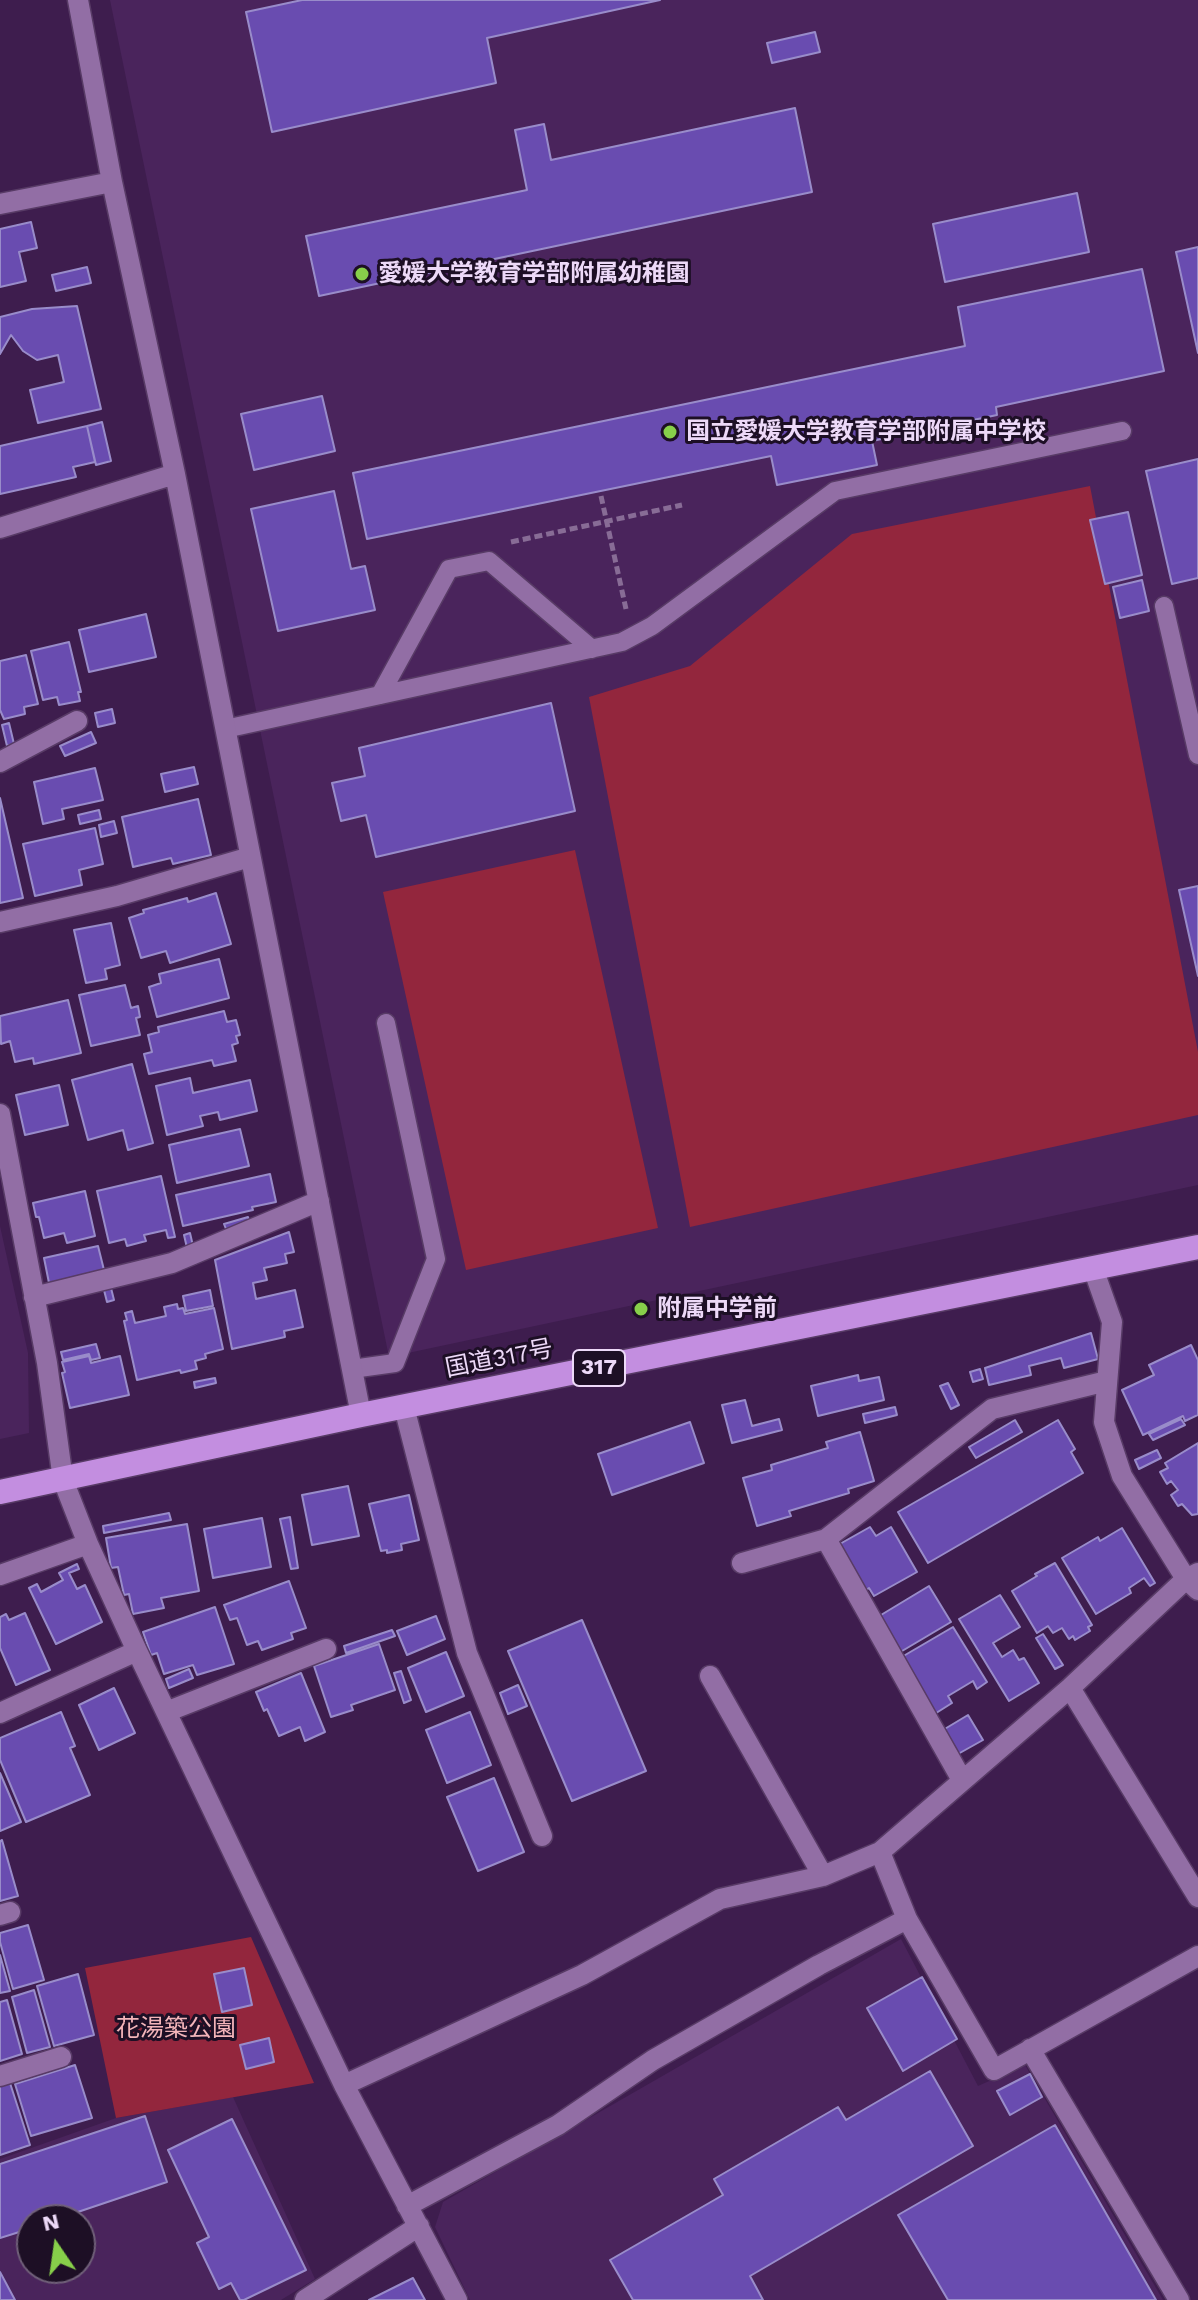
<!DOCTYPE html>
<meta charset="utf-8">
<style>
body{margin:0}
#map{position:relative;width:1198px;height:2300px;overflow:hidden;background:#3e1d4e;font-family:"Work Sans",sans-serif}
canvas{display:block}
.north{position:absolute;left:16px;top:2204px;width:80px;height:80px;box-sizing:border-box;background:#1d0f25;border:2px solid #706079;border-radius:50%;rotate:347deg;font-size:22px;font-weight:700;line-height:32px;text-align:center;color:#edd9f8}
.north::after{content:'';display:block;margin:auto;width:28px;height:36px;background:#87cf4a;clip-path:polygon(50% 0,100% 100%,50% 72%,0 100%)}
</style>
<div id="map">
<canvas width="1198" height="2300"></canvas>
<div class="north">N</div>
</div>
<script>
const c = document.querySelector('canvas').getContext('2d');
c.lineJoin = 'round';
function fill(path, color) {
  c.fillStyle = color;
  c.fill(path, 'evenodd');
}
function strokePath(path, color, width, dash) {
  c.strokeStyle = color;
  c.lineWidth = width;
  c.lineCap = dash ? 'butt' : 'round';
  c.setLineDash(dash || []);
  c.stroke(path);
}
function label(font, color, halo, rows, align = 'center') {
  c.font = font + ' "Work Sans","Noto Sans JP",sans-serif';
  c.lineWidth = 6;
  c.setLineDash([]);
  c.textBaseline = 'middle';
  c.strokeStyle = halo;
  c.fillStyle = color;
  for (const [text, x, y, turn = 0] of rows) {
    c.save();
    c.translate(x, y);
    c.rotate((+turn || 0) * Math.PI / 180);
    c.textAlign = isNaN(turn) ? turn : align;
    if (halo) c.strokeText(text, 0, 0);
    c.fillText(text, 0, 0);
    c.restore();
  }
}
fill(new Path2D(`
 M110,0H1198V1185L389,1357Z
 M0,1226L28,1353L29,1433L0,1439Z
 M901,1939L978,2086L1025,2065L1163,2300H470L435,2227L443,2202Z
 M233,2097L315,2279L281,2300H0V2159L116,2118ZM32,2220H80V2268H32Z`), '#4a245c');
fill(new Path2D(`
 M1090,486L1198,1052V1115L690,1227L589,697L690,666L852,534Z
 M575,850L658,1228L466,1270L383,892Z
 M251,1937L314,2083L116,2118L85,1968Z`), '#93263d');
const building = new Path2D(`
 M302,0H660L487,38L496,83L272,132L246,12Z
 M815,32L820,52L772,63L767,43Z
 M795,108L812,192L319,296L306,236L527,190L515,130L544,124L551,160Z
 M1077,193L1089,252L945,282L933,224Z
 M31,222L37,248L19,252L26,281L0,287V229Z
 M1198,247V353L1176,252Z
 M87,267L91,283L56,291L52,275Z
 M1142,269L1164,371L996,407L997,415L872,441L877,465L777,485L771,456L367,539L353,473L965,346L958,307Z
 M77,306L101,409L38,423L30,390L64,382L58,355L37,360L23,351L11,335L0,354V317L32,309Z
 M322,396L335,451L254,470L241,414Z
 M102,422L111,461L96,465L87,426Z
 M87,426L95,462L73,467L76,477L0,494V446Z
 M1198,459V578L1172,584L1146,471Z
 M334,491L351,569L365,566L375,610L278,631L251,509Z
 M1128,512L1142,575L1105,584L1090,520Z
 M1142,580L1149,611L1120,618L1113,587Z
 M146,614L156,657L89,672L79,630Z
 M69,642L81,692H78L80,701L59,705L57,697L43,700L31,651Z
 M26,655L38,704L24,707L25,714L4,719L0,710V661Z
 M551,703L575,811L376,857L366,815L341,821L332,783L365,776L359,748Z
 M112,709L115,723L98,727L95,713Z
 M9,723L14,744L7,746L2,725Z
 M91,732L96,743L65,756L60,746Z
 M194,767L198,784L165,792L161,774Z
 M95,768L103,800L62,809L64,819L43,824L34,782Z
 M0,798L23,898L0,903Z
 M198,799L211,855L173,864L171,858L133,867L122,817Z
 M99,810L101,819L80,824L78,815Z
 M114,821L117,833L101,837L99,825Z
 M95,828L103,864L79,870L82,885L35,896L23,844Z
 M1198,886V976L1179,890Z
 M216,893L231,944L170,963L166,951L141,958L129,918L144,913L143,910L187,898L188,902Z
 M111,923L120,965L105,969L107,979L86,983L74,930Z
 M219,959L229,998L157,1017L149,987L161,983L159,974Z
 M125,985L131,1008L138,1006L140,1017L136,1018L140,1035L91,1046L79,995Z
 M68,1000L81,1053L34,1064L33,1058L15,1062L10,1041L1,1044L0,1016Z
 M224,1011L227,1022L236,1020L240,1035L236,1036L238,1043L232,1045L236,1061L214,1066L212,1060L149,1074L144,1054L152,1052L148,1035L159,1032L158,1027Z
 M132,1064L153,1143L128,1150L123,1130L88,1140L72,1080Z
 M190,1078L193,1093L250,1080L257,1111L220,1120L218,1112L200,1116L203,1126L167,1135L156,1086Z
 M59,1085L68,1125L25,1135L16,1095Z
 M240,1129L249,1166L177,1183L169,1145Z
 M270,1174L276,1202L252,1207L253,1210L183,1226L176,1195Z
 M161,1176L175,1237L168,1238L166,1230L144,1235L146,1241L127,1246L125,1239L109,1243L97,1191Z
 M85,1191L95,1236L67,1243L64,1233L44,1238L39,1217H36L33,1203Z
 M248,1217L251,1227L228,1234L224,1224Z
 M289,1232L294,1252L285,1254L287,1263L264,1268L267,1280L253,1283L256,1299L295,1290L303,1327L284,1331L285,1337L232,1349L215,1260Z
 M190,1233L193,1246L187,1248L184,1235Z
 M98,1246L104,1270L49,1283L44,1258Z
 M111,1288L114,1300L107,1302L104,1290Z
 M210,1290L213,1306L186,1311L183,1296Z
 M177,1304L178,1309L183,1308L185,1314L214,1308L223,1349L205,1354L206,1358L195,1361L197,1369L181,1373L180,1370L137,1380L124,1321L127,1320L125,1313L132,1311L135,1323L166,1316L164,1307Z
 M1091,1333L1098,1359L1064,1368L1061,1358L1029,1366L1031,1375L989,1385L985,1368Z
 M96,1344L100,1358L91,1360L89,1354L63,1360L61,1352Z
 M1191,1345L1198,1360V1415L1185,1421L1183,1416L1143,1435L1122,1390L1154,1375L1149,1365Z
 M89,1356L91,1363L120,1356L129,1395L70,1408L62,1373L65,1372L62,1362Z
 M980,1369L983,1379L973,1382L970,1372Z
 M858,1375L859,1381L879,1377L884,1400L818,1416L811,1386Z
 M215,1378L216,1383L195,1388L194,1382Z
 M948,1383L959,1405L951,1409L940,1386Z
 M745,1400L752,1426L779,1419L782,1430L732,1443L722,1405Z
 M895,1407L897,1415L865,1423L863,1414Z
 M1181,1419L1185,1425L1153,1440L1149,1434Z
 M1015,1420L1022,1432L976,1458L969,1447Z
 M1058,1420L1075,1449L1071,1452L1083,1473L928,1563L898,1512Z
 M690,1422L704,1463L612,1495L598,1454Z
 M860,1432L874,1481L848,1489L849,1493L789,1511L791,1516L757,1526L743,1478L772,1470L771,1465L828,1448L826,1442Z
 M1198,1443V1514L1192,1515L1182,1504L1178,1506L1171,1495L1178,1490L1171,1481L1167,1484L1160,1472L1168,1468L1165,1463Z
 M1157,1450L1161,1458L1139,1469L1135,1460Z
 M348,1486L359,1536L312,1545L302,1495Z
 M409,1495L419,1540L401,1544L402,1550L387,1553V1550L381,1551L369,1504Z
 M169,1513L171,1520L104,1533L103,1526Z
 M290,1517L298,1568L291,1569L280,1519Z
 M262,1518L271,1567L213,1578L204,1529Z
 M187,1524L199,1591L161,1598L164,1608L133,1614L129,1594L124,1595L118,1567L111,1568L106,1538Z
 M870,1527L876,1536L891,1527L917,1572L874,1596L869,1588L865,1591L838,1545Z
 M1122,1528L1155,1583L1150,1586L1144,1578L1129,1588L1131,1593L1096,1614L1062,1558L1098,1537L1100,1541Z
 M1055,1563L1092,1625L1088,1627L1090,1631L1075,1640L1073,1636L1069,1639L1062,1628L1053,1633L1048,1626L1037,1633L1012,1591L1037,1576L1035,1574Z
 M77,1564L79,1569L69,1573L77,1589L85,1585L102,1622L56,1644L29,1588L37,1584L41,1592L63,1580L59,1573Z
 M289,1581L306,1628L291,1633L293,1639L262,1650L258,1641L247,1645L237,1618L230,1620L224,1605Z
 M929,1586L951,1622L897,1654L876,1618Z
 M1000,1595L1020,1627L993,1643L1002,1657L1013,1650L1019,1660L1024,1658L1039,1683L1009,1701L959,1619Z
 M215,1607L234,1664L197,1675L193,1665L164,1674L157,1653L151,1655L143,1632Z
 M25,1613L50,1670L16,1685L0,1648V1617L6,1614L9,1620Z
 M436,1616L445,1639L407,1655L397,1631Z
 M582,1620L646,1771L572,1801L508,1651Z
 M953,1627L987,1682L977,1689L973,1681L948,1696L952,1703L933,1715L900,1658Z
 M392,1630L395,1636L346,1653L344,1646Z
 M1043,1634L1063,1665L1055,1669L1036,1638Z
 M379,1644L395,1690L351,1705L353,1710L331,1717L314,1666Z
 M446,1652L464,1696L426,1712L408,1668Z
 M189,1669L193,1678L169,1688L166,1679Z
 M401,1671L411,1700L404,1703L394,1673Z
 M301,1673L325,1732L305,1741L300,1727L279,1736L267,1709L264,1711L256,1692Z
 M518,1685L527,1706L508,1714L500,1693Z
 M114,1688L135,1733L99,1750L79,1705Z
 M61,1712L75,1746L70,1748L90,1795L26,1822L0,1760V1738Z
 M470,1712L491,1765L447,1783L426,1730Z
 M968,1715L983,1740L958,1754L943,1730Z
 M0,1773L21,1822L0,1831Z
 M494,1778L524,1852L478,1871L447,1797Z
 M2,1840L18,1896L0,1901V1841Z
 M28,1925L44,1980L13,1989L0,1942V1933Z
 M0,1955L10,1991L0,1993Z
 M244,1968L252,2005L222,2012L214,1974Z
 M78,1974L94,2035L54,2046L37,1986Z
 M922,1977L957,2039L903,2071L867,2008Z
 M34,1990L50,2047L27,2053L12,1997Z
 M7,2000L22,2054L0,2061V2002Z
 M269,2038L274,2062L246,2069L240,2045Z
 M75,2065L92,2118L31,2136L15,2084Z
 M930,2071L973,2146L750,2276L763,2300H633L610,2260L723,2195L714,2179L838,2107L846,2120Z
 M1030,2074L1042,2097L1010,2115L997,2091Z
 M10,2083L30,2145L0,2155V2086Z
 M145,2116L167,2182L54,2220H32V2228L0,2238V2164Z
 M232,2119L306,2270L244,2300H240L231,2283L219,2289L197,2243L209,2237L168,2150Z
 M1055,2125L1156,2300H948L898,2215Z
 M0,2272L15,2300H0Z
 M413,2278L425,2300H369Z`);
fill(building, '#694cb0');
strokePath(building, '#998cca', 2);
const lane = new Path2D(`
 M1164,606L1198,755
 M380,695L449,569L489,561L592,649
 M225,729L622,642L652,626L835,491L1122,431
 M352,1369L395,1363L436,1259L386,1023`);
const street = new Path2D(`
 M78,0L112,182L175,474L361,1415
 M0,204L112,182
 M0,528L175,474
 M0,762L77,721
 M0,922L117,896L250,857
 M0,1114L47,1363L63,1480L88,1544L137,1651L344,2085L457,2300
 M1093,1268L1112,1322L1104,1422L1122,1476L1186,1579L1198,1590
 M34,1297L172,1263L319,1201
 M404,1407L467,1653L542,1836
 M826,1539L962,1780
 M742,1563L826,1539L992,1409L1107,1381
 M0,1575L88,1544
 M710,1676L823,1876
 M1070,1688L1198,1897
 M166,1712L326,1649
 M0,1713L137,1651
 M0,1915L10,1912
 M907,1919L880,1852L1070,1688L1186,1579L1198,1573
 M1030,2049L1179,2300
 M0,2076L61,2057
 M344,2085L582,1975L720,1899L823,1876L880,1852
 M407,2206L558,2125L653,2060L819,1965L907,1919L994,2070L1198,1956
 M305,2300L419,2226`);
const highway = new Path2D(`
 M0,1492L361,1415L1198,1247`);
strokePath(lane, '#583b66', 21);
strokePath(street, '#583b66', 23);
strokePath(highway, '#583b66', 27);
strokePath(new Path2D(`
 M601,496L626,609
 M511,542L682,505`), '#886c96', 5, [8, 4]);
strokePath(lane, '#926ea5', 18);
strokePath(street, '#926ea5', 20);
strokePath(highway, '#c38ee0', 24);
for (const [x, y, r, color] of [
 [362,274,8,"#87cf4a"],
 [670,432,8,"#87cf4a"],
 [641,1309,8,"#87cf4a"]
]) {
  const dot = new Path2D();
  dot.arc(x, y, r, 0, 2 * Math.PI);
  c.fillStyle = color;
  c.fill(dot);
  strokePath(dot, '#1d0f25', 3);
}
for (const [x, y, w] of [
 [599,1368,52]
]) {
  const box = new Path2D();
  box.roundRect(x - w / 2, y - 18, w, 36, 6);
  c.fillStyle = '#1d0f25';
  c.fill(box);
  strokePath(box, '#edd9f8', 2);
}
label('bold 22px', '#edd9f8', null, [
 ["317",599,1368]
]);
label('bold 24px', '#edd9f8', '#1d0f25', [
 ["愛媛大学教育学部附属幼稚園",378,274],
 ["国立愛媛大学教育学部附属中学校",686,432],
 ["附属中学前",657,1309]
], 'left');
label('24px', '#edd9f8', '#1d0f25', [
 ["国道317号",499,1359,-11]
]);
label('24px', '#f3b4b9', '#1d0f25', [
 ["花湯築公園",176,2029]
]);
</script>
